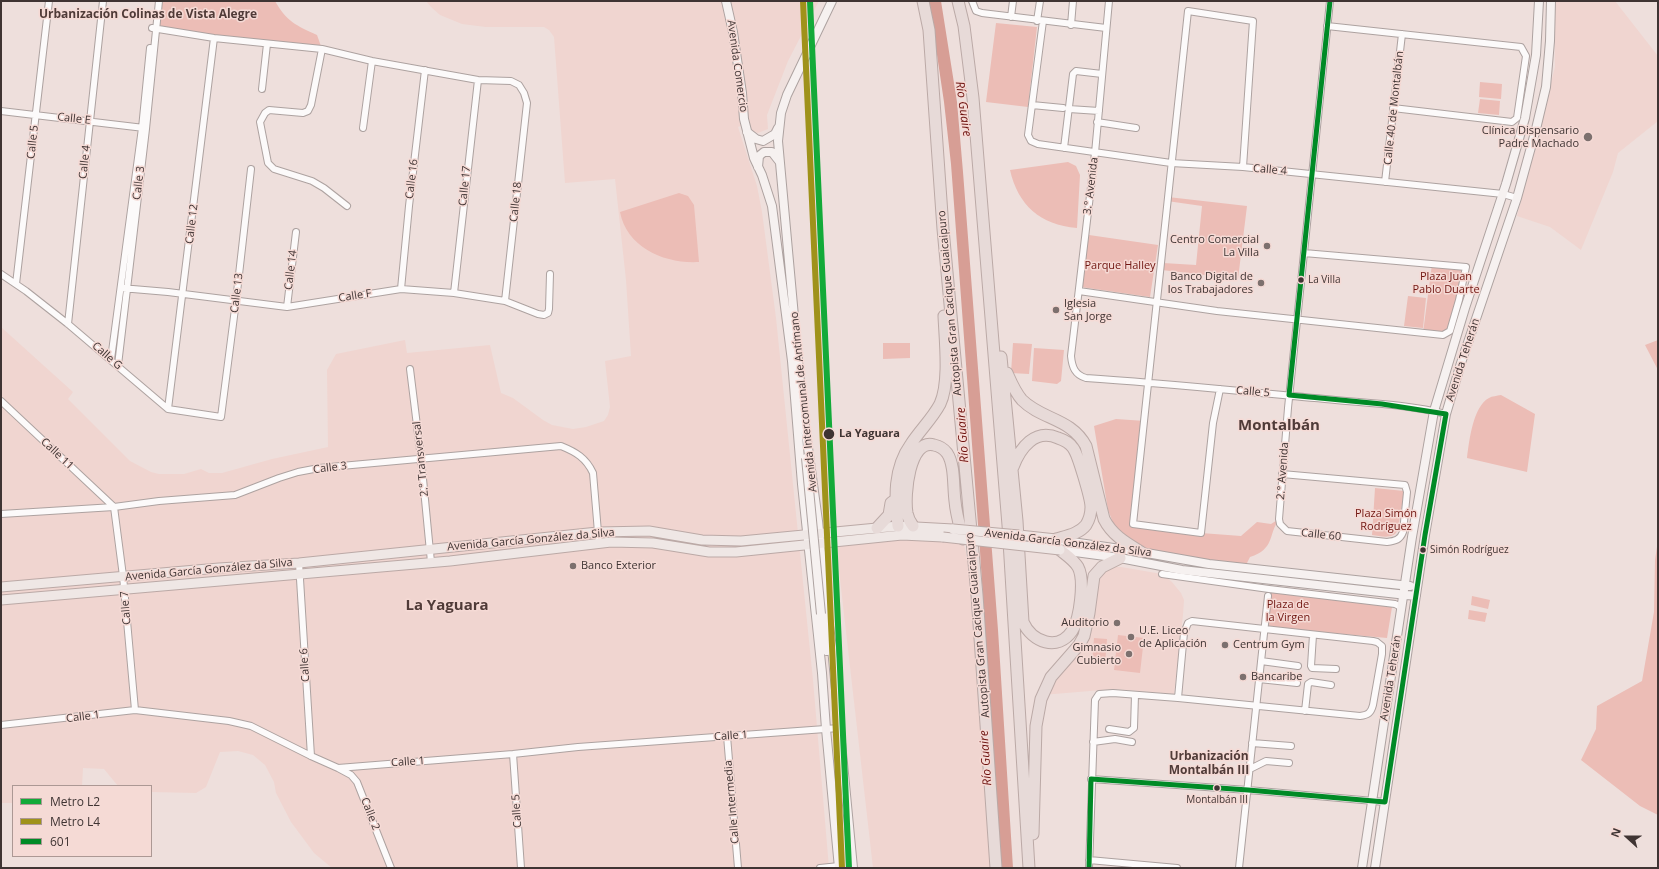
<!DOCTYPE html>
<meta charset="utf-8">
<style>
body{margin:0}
#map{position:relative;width:1659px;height:869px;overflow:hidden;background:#eedfdc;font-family:"Open Sans",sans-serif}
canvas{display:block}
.frame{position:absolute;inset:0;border:2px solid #3f3433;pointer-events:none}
.legend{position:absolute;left:12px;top:785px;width:140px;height:72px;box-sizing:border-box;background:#f5dad5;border:1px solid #ac9894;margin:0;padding:5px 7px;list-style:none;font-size:12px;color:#3f3433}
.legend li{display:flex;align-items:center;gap:8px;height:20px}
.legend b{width:20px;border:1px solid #ac9894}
.north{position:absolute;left:1607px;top:817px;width:40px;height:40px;-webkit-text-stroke:3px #f5dad5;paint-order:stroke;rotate:291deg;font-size:11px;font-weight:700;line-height:16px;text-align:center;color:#3f3433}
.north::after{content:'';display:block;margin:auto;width:14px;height:18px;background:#3f3433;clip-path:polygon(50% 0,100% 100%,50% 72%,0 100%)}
</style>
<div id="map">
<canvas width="1659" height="869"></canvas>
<div class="frame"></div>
<ul class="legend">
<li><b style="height:5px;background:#13aa39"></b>Metro L2</li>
<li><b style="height:5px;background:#9f921a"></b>Metro L4</li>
<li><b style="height:5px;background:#008a26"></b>601</li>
</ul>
<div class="north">N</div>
</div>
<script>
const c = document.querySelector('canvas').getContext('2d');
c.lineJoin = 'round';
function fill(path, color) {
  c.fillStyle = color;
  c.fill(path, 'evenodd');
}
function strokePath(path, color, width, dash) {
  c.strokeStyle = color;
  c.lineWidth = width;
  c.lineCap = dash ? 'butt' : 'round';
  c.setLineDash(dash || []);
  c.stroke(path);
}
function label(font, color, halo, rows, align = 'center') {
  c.font = font + ' "Open Sans",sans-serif';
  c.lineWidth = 3;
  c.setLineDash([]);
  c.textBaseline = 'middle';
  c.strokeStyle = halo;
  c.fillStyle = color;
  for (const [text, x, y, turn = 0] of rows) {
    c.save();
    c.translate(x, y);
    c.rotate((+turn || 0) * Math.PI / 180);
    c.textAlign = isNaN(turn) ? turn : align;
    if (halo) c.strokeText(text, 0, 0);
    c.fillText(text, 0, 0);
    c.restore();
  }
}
fill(new Path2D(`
 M426,1H819L788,61L767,115L768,129L758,133L751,131L745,124L738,127L757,186L762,212L776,318L813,680L829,868H332L314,853L291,822L276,793L274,782L265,765L253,755L238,751L220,752L206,787L196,793L151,792V786H118L104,769L83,768L82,786H13V803H1V327L73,392L68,399L130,461L151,472L159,474H184L201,469L209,473H222L272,459L328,447L327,370L336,354L405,340L407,353L490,345L501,393L513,398L543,420L552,425L573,429L586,427L604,421L608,415L610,407L605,361L631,356L626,280L615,179L565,183L554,37L549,30L544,27H486L462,24L440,15L431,7Z
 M1554,1H1615L1658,56V121L1618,153L1613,172L1581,250L1550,227L1517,216L1555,67Z
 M896,536L960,538L965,548L974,595L991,868H873L836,544Z
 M1112,567H1121L1162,574L1172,582L1181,593L1184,600L1183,615L1174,694L1114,689L1042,695L1079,645L1094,578Z`), '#f0d5d0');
fill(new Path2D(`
 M159,1H275C286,21 297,26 317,35L322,49L156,29Z
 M996,23L1037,27L1028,107L986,102Z
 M1480,82L1502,84L1501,99L1479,97Z
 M1480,99L1500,101L1499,115L1478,113Z
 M1068,162L1076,166L1080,175L1077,228C1040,225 1018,205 1010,170Z
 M679,193L688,196L694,205L699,262C665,264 627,248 620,212Z
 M1168,197L1247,206L1238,279L1162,270L1163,263L1196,265L1202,206L1167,201Z
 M1089,235L1158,245L1150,297L1081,287Z
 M1432,264L1466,267L1450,331L1443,335L1423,333Z
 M1408,296L1426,298L1423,328L1404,326Z
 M1658,340V370L1645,345Z
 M883,343H910V358L883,359Z
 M1013,343L1032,344L1029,374L1011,373Z
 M1034,348L1064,350L1061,381L1057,384L1032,381Z
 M1501,395L1535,414L1527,472L1467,458C1469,442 1473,406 1489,398C1492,396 1497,396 1501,395Z
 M1116,419L1145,421L1133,524L1201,533L1241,536L1257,522L1271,524L1279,519C1268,535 1275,549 1250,557L1246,565L1167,556L1129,544L1114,525L1108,510L1094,426Z
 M1375,488L1404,491L1398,530C1393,540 1381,536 1372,535L1374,504H1377H1374Z
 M1658,540V815L1640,806L1581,760L1596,729L1597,706L1642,681L1654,612L1655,560Z
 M1271,592L1392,607L1387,638L1267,627Z
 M1472,596L1490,600L1488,609L1471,605Z
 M1469,610L1487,613L1485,622L1468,619Z
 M1118,635L1144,638L1140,673L1114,670Z
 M1094,638L1107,639L1105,664L1092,663Z`), '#ecbdb6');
fill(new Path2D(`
 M929,1H941L957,102L963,172L998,630L1013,868H1000L980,551L951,164L944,102Z`), '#d79e95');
const minor = new Path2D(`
 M972,1L976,11L982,13L1106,28
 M1109,1L1095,153L1071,356C1072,367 1075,375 1086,378C1166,383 1246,392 1325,399C1365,403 1407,404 1446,414
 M1011,17L1013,1
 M1037,21L1040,1
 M1043,21L1028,135L1031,141L1038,144L1171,163L1243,167L1503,194L1517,198
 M1071,25L1073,1
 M1327,26L1521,47L1526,56L1517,118L1512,122L1393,108
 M152,28L214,38L322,49L372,61L478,80L511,81L519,85L524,93L527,103L505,301
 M322,49L311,105L308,111L303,113L269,110L265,113L260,122L268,163L274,169L312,181L324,188L347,206
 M262,89L267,44
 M1032,105L1063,108
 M1069,109L1099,111
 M1,111L144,128
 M1097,122L1136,128
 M363,128L372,61
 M1064,148L1073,74L1076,71L1102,74
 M1385,182L1402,34
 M1,274L26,291L68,324L168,409L221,417L236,301L251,169
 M16,284L49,1
 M121,288L168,292L287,307L401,289L454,293L505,301L538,314L544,315L548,313L549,309L550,274
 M401,289L409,206L425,70
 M1079,291L1217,311L1443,335L1450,331L1459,300L1466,267L1304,253
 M454,293L478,80
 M287,307L296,232
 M68,324L103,1
 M111,359L142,128L150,48
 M118,365L146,129L159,1
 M410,369L421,458L431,562
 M1220,389L1213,423L1201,533L1133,524L1188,11L1253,21L1243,167
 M1,401L114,507L123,576L135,710
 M168,409L214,38
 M1282,474L1405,485L1407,492L1403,532C1400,540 1395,541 1387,542L1287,531L1280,524L1279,519L1288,408L1330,1
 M1,514L114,507L159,501L235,495L279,478L298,472L319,468L561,446C576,452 586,458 593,473L599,544
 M299,563L311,756
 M1162,574L1269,589L1395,604L1399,606L1401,611
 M1313,635L1311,666L1312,668L1336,669
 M1261,661L1298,666
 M1259,679L1297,683
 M1305,711L1308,684L1311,682L1331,685
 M1,725L135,710L229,721L251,726L311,756L338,768L513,754L578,747L839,728
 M1109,729L1129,732L1134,728L1135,695
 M727,736L738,868
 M1093,742L1115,739L1132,742
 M1252,743L1291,746
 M513,754L521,868
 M338,768L351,775L357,782L391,868
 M1250,769L1266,761L1289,763
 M1091,779L1248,790L1385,802
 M1089,860L1177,868
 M820,868L839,866
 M1089,868L1095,700L1099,694L1113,693L1178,698L1360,716C1368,715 1371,713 1373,705L1382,654V646L1377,642L1373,641L1192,621L1188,623L1184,633L1178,698
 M1239,868L1268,596`);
const secondary = new Path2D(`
 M726,1L733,32L742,93L744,119L754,158L762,175L772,206L792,361L802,484L822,673L826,729L839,868
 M832,1L787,95L781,113L778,141L802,404L818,521L826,604L832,648L853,868
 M747,132L756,139L763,141L775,134L778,128
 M758,167L759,156L764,152H772L779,161
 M1058,540L1141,552L1209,564L1410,586
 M1060,550L1120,558L1182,570L1416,596
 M821,614L827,651
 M1362,868L1412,537L1434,411L1465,308L1506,184L1525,118L1536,55L1539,1
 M1375,868L1425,535L1446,414L1461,363L1517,198L1536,129L1546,87L1550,41L1551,1`);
const primary = new Path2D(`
 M1019,535L1056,539
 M1,587L219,568L299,563L598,532L649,531L702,540L741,541L898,526L953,529
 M1,600L450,561L611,542L653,543L709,552H736L902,535L943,537`);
const motorway = new Path2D(`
 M923,1L929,30L943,229L977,595L996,868
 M958,1L964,26L973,98L1008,525L1029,868
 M1001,357L1017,521L1023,622C1032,642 1058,652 1072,631C1080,619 1085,580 1078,567C1074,560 1066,555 1060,550
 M1007,373C1011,382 1015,392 1022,400C1042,420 1071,418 1086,446L1104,519C1112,535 1126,543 1141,552
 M1013,467C1020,448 1035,428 1058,438C1064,440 1070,443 1073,448C1078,454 1091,499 1091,507C1091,514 1089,520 1086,525C1079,534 1066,536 1056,539
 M898,526C895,498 893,469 911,444C920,430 932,419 940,404C950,383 945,340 944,316
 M913,526C910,522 908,518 907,513C904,496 909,438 934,445C939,446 944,449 947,453C955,465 953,486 955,501C956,514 960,527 963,539
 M877,528L889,515L891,503L895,500
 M1033,834L1036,726L1041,699L1051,677L1079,645L1084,636L1089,613L1094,576L1102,567L1120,558`);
strokePath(minor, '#ada2a0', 8);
strokePath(secondary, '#ada2a0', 10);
strokePath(primary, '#bba9a6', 11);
strokePath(motorway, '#bba9a6', 13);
strokePath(minor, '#fcfafa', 6);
strokePath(secondary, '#f6f1f0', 8);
strokePath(primary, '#efe7e5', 9);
strokePath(motorway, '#e7dad8', 11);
const secondaryBridge = new Path2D(`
 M806,458L821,614`);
const primaryBridge = new Path2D(`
 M953,529L1019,535
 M943,537L1060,550`);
strokePath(secondaryBridge, '#ada2a0', 10, []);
strokePath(primaryBridge, '#bba9a6', 11, []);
strokePath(secondaryBridge, '#f6f1f0', 8);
strokePath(primaryBridge, '#efe7e5', 9);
strokePath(new Path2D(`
 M1289,395L1330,1
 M1091,779L1248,790L1385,802L1425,535L1446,414L1382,404L1289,395
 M1089,868L1091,779`), '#008a26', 5);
strokePath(new Path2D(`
 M810,1L849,868`), '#13aa39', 6);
strokePath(new Path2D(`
 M803,1L842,868`), '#9f921a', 6);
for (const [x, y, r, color] of [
 [1588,137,5,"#7c706e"],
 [1267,246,4,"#7c706e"],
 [1301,280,3.5,"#3f3433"],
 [1261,283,4,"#7c706e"],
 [1056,310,4,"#7c706e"],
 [829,434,6,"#3f3433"],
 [1423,550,3.5,"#3f3433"],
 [573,566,4,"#7c706e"],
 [1117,623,4,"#7c706e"],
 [1131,637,4,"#7c706e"],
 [1225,645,4,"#7c706e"],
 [1129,654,4,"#7c706e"],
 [1243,677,4,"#7c706e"],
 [1217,788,3.5,"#3f3433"]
]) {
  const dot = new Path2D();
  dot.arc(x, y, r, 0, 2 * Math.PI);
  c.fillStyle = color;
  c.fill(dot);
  strokePath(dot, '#f5dad5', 1.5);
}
label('10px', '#3f3433', '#f5dad5', [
 ["La Villa",1308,280],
 ["Simón Rodríguez",1430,550],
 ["Montalbán III",1217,800,"center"]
], 'left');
label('11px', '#3f3433', '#f5dad5', [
 ["Avenida Comercio",737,66,82],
 ["Calle 40 de Montalbán",1394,108,-84],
 ["Calle E",74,119,6],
 ["Calle 5",33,142,-84],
 ["Calle 4",85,162,-84],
 ["Calle 4",1270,170,5],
 ["Calle 16",412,179,-83],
 ["Calle 3",139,183,-83],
 ["Calle 17",465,186,-84],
 ["3.° Avenida",1091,186,-83],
 ["Calle 18",516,202,-84],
 ["Calle 12",192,224,-83],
 ["Calle 14",291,270,-83],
 ["Calle 13",237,293,-83],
 ["Calle F",355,296,-9],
 ["Autopista Gran Cacique Guaicaipuro",950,303,-95],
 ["Calle G",107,356,41],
 ["Avenida Teherán",1463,360,-72],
 ["Calle 5",1253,392,5],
 ["Avenida Intercomunal de Antímano",804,402,-96],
 ["Calle 11",57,454,43],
 ["2.° Transversal",421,459,-96],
 ["Calle 3",330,468,-7],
 ["2.° Avenida",1283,471,-86],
 ["Calle 60",1321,535,6],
 ["Avenida García González da Silva",531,540,-5],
 ["Avenida García González da Silva",1068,543,7],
 ["Avenida García González da Silva",209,570,-5],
 ["Calle 7",126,608,-95],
 ["Autopista Gran Cacique Guaicaipuro",978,625,-95],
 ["Calle 6",305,665,-94],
 ["Avenida Teherán",1391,678,-81],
 ["Calle 1",83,717,-7],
 ["Calle 1",731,736,-4],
 ["Calle 1",408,762,-4],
 ["Calle Intermedia",732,802,-95],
 ["Calle 5",517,811,-94],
 ["Calle 2",370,814,69]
]);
label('11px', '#3f3433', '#f5dad5', [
 ["Clínica Dispensario",1579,131],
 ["Padre Machado",1579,144],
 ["Centro Comercial",1259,240],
 ["La Villa",1259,253],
 ["Banco Digital de",1253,277],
 ["los Trabajadores",1253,290],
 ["Iglesia",1064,304,"left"],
 ["San Jorge",1064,317,"left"],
 ["Banco Exterior",581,566,"left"],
 ["Auditorio",1109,623],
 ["U.E. Liceo",1139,631,"left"],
 ["de Aplicación",1139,644,"left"],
 ["Centrum Gym",1233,645,"left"],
 ["Gimnasio",1121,648],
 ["Cubierto",1121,661],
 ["Bancaribe",1251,677,"left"]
], 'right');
label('11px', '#701510', '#f5dad5', [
 ["Parque Halley",1120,266],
 ["Plaza Juan",1446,277],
 ["Pablo Duarte",1446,290],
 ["Plaza Simón",1386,514],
 ["Rodríguez",1386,527],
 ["Plaza de",1288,605],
 ["la Virgen",1288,618]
]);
label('bold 11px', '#3f3433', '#f5dad5', [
 ["La Yaguara",839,434]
], 'left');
label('bold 12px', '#503b38', '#f5dad5', [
 ["Urbanización Colinas de Vista Alegre",148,15],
 ["Urbanización",1209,757],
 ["Montalbán III",1209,771]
]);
label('italic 12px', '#6d110e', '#f5dad5', [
 ["Río Guaire",963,109,82],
 ["Río Guaire",963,435,-94],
 ["Río Guaire",986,758,-94]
]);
label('bold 15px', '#503b38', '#f5dad5', [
 ["Montalbán",1279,426],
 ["La Yaguara",447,606]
]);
</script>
